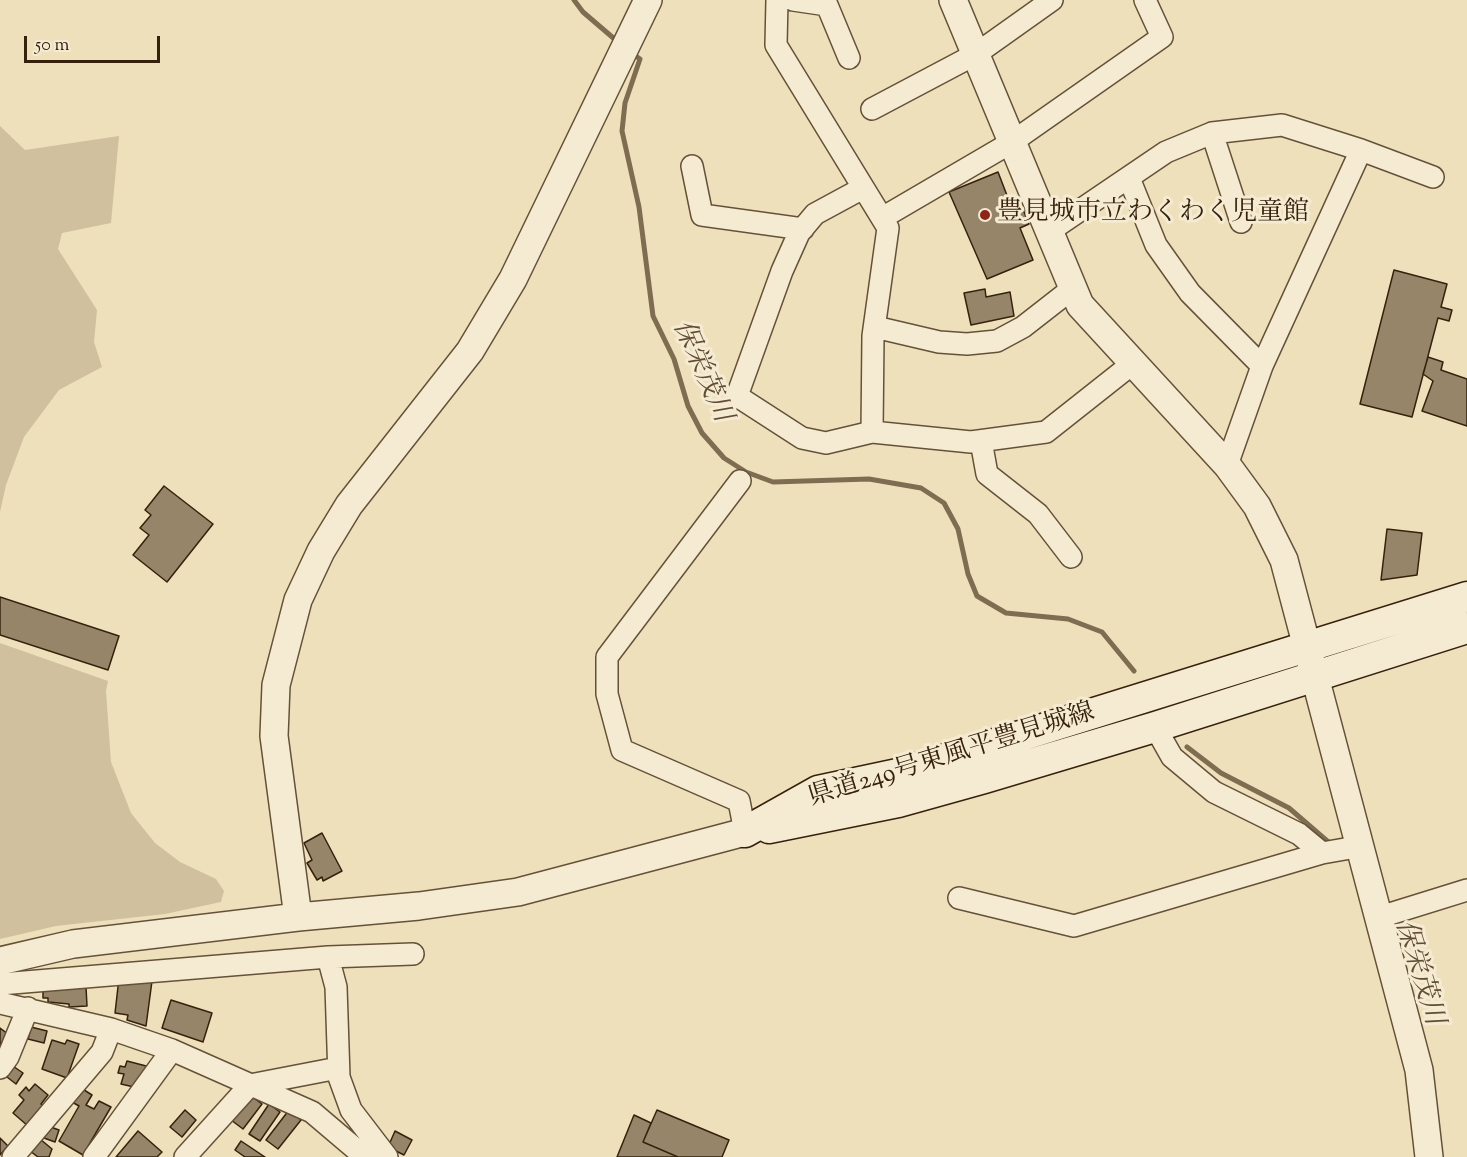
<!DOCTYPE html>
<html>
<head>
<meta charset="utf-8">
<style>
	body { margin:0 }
	#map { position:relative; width:1467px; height:1157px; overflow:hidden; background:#efe0bc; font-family:"Sorts Mill Goudy",serif }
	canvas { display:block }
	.scale { position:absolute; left:24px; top:36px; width:136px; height:27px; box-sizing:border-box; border:3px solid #36220c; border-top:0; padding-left:8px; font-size:18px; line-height:21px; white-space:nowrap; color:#36220c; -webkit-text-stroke:4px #f5ebd3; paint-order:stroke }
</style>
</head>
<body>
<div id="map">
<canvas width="1467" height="1157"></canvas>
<div class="scale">50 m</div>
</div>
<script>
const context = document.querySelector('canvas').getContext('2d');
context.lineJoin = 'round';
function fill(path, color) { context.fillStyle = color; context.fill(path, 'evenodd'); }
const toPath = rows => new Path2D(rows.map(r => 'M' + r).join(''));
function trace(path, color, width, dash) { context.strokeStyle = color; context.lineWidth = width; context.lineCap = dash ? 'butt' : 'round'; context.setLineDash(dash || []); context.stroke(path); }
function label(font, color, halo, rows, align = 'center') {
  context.font = font + ' "Sorts Mill Goudy","Noto Serif JP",serif'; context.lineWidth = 6; context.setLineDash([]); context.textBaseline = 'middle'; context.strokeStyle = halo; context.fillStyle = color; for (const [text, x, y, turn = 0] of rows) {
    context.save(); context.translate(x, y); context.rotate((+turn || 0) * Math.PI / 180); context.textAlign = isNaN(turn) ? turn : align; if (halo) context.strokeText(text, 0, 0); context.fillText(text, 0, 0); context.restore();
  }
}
fill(toPath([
	[0,126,25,150,119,136,111,223,62,233,58,249,97,310,94,342,102,367,59,390,24,437,6,485,0,512],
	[0,643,108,681,106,691,111,762,131,813,155,843,180,862,216,879,224,891,221,902,165,914,56,926,0,939]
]), '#d0c09e');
trace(toPath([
	[574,0,583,12,618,42],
	[630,52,640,59,625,103,622,131,639,207,653,316,674,359,688,406,702,433,724,458,746,472,773,482,869,479,921,488,944,503,958,529,968,574,977,596,1006,613,1068,619,1102,632,1134,671],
	[1187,747,1221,773,1289,808,1333,846]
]), '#7f6d52', 5);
const building = toPath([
	[998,172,1013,211,1022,207,1029,224,1020,228,1033,260,987,279,949,192,998,172],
	[1394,270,1447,284,1441,307,1452,310,1449,321,1438,318,1412,417,1360,404,1394,270],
	[985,289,986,297,1010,292,1014,316,971,325,964,293,985,289],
	[1428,357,1443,362,1441,370,1467,379,1467,426,1422,411,1433,381,1423,374,1428,357],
	[164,486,213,524,167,582,133,555,149,535,140,528,151,515,145,510,164,486],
	[1387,529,1422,533,1417,575,1381,580,1387,529],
	[0,597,119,636,108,670,0,635,0,597],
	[322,833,342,871,323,881,322,877,317,880,307,863,312,860,304,843,322,833],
	[119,978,152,981,146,1026,127,1020,128,1015,115,1013,119,978],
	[43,987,86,987,87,1006,69,1007,69,1004,48,1002,48,998,43,998,43,987],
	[171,1000,212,1013,203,1042,162,1028,171,1000],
	[31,1027,47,1031,44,1043,28,1039,31,1027],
	[0,1028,8,1034,0,1045,0,1028],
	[52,1040,65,1044,67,1040,79,1044,67,1078,42,1069,52,1040],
	[127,1061,150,1067,138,1088,121,1084,124,1074,118,1073,120,1066,125,1067,127,1061],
	[10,1064,23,1073,16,1084,3,1074,10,1064],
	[35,1084,48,1095,41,1104,45,1106,28,1126,13,1113,24,1100,19,1095,26,1087,29,1091,35,1084],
	[81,1088,92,1095,86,1105,94,1109,99,1101,111,1107,83,1155,59,1141,79,1106,72,1102,81,1088],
	[250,1095,262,1104,243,1129,231,1120,250,1095],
	[269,1104,280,1112,260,1141,249,1134,269,1104],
	[185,1110,196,1120,182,1137,170,1127,185,1110],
	[289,1110,301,1120,278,1149,266,1140,289,1110],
	[657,1110,729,1140,722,1157,678,1157,643,1142,657,1110],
	[634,1115,651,1123,643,1142,678,1157,617,1157,634,1115],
	[48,1126,59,1130,55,1142,44,1138,48,1126],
	[138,1131,162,1152,157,1157,116,1157,138,1131],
	[395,1131,412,1140,404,1155,388,1147,395,1131],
	[0,1138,8,1146,0,1155,0,1138],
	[40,1139,52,1149,49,1157,38,1157,30,1151,40,1139],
	[241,1141,265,1157,245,1157,235,1150,241,1141]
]);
fill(building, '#968568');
trace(building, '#36220c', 1.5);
const minor = toPath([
	[777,0,776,45,888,228,873,336,872,432,971,442,1046,432,1132,364],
	[793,0,827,5,849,58],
	[872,109,976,54,1052,0],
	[1212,133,1241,222],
	[1361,150,1433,177],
	[692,166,702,215,803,229],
	[1129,178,1156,245,1190,293,1262,366],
	[863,188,815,214,799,233,782,271,737,396,802,438,826,443,872,432],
	[882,218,1012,142,1162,37,1145,0],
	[1048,232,1166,152,1212,133,1282,125,1361,150,1262,366,1227,465],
	[875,327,939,342,967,344,997,341,1023,327,1073,288],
	[981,441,987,474,1038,514,1071,557],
	[740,481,607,657,607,694,622,750,739,801,745,832],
	[1155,727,1172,757,1214,792,1299,834,1322,853,1362,846],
	[959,898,1074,926,1322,853],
	[1380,917,1467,890],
	[328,957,336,987,339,1077,351,1110,387,1157],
	[0,984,328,957,413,954],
	[0,1003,111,1029,172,1050,312,1112,365,1157],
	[0,1068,8,1057,28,1008],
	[13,1157,102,1052,111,1029],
	[94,1157,172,1050],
	[185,1157,250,1085,338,1068]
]);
const tertiary = toPath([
	[953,0,1080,305,1227,465,1257,506,1284,560,1419,1070,1429,1157],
	[298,917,274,736,276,685,298,600,321,551,349,505,470,351,513,279,648,0],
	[0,961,73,944,298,917,419,906,518,892,745,832]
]);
const secondary = toPath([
	[769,828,898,802,984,778,1155,727,1467,628],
	[745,832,818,791,898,774,1467,597]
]);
trace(minor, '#645238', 24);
trace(tertiary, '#645238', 30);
trace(secondary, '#36220c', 33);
trace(minor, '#f5ebd3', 21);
trace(tertiary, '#f5ebd3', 27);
trace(secondary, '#f5ebd3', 30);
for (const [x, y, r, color] of [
	[985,215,6,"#8f2418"]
]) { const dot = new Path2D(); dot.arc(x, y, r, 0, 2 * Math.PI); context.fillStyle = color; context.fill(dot); trace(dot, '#f5ebd3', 2); }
label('26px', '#36220c', '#f5ebd3', [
	["豊見城市立わくわく児童館",997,215]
], 'left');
label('26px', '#36220c', '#f5ebd3', [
	["県道249号東風平豊見城線",952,757,-17]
]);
label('italic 27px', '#614e35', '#f5ebd3', [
	["保栄茂川",700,372,66],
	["保栄茂川",1417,973,73]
]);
</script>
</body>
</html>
